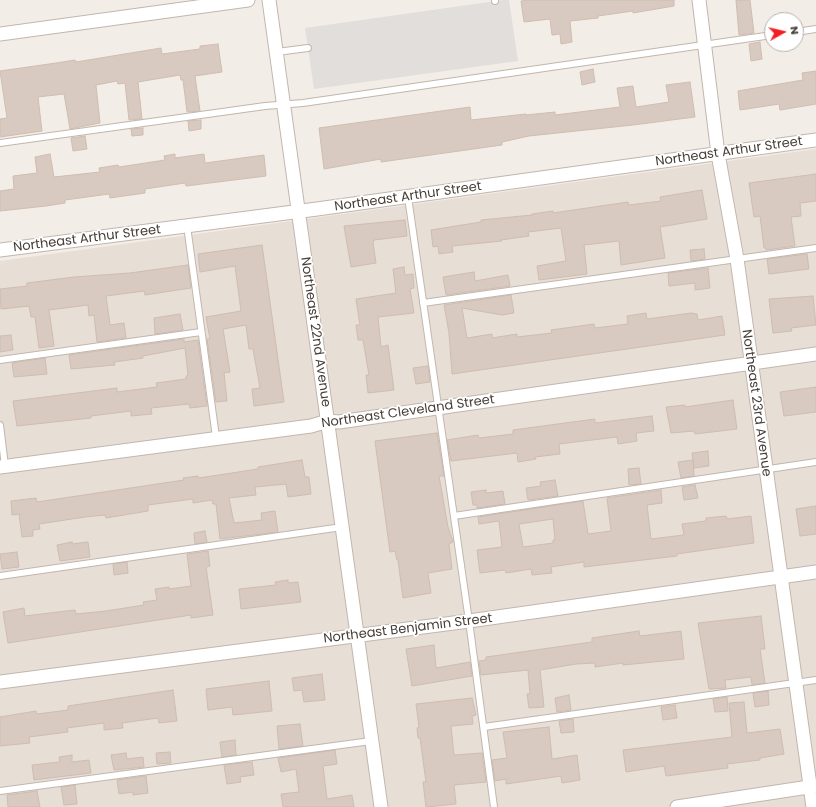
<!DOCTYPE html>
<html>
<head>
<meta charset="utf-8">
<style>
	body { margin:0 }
	#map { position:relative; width:816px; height:807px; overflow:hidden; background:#f3ede7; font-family:Poppins,sans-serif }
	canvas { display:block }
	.north { position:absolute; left:764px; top:12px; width:40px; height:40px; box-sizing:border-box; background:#fff; border:1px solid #b5b1af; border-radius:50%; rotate:82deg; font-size:11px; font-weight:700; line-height:16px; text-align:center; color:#463d36 }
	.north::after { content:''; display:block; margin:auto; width:14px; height:18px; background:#f51d25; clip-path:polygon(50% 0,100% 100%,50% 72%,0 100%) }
</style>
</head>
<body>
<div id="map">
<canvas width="816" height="807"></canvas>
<div class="north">N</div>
</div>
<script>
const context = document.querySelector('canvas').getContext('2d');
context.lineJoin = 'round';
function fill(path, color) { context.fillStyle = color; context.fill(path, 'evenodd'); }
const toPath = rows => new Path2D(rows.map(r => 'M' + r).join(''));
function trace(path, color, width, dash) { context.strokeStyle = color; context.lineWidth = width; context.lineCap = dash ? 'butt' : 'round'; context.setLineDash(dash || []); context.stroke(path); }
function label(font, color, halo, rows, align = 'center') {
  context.font = font + ' Poppins,sans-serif'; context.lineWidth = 3.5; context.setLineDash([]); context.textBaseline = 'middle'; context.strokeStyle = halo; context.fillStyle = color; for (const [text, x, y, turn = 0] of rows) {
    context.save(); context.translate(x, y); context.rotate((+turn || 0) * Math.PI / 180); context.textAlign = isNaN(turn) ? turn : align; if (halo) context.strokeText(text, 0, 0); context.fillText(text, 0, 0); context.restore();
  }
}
fill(toPath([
	[816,149,816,807,0,807,0,261]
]), '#e7ded6');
fill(toPath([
	[503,0,509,0,518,61,314,89,305,28]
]), '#e2dedc');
const building = toPath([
	[528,0,674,0,674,6,633,13,633,11,598,16,598,18,570,21,572,42,561,44,560,34,552,35,550,19,524,22,521,1,528,0],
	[736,0,750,0,754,33,739,35,736,0],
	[760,42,762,59,751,61,749,44,760,42],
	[218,44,222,72,195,76,200,111,187,112,183,80,181,80,180,75,138,82,142,119,129,120,125,83,118,84,117,81,96,85,100,123,70,129,64,94,38,97,42,131,0,137,0,119,7,118,0,71,56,63,75,60,76,62,161,48,162,54,200,49,200,46,218,44],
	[593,69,595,82,582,85,580,72,593,69],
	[816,71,816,104,780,110,779,104,740,110,738,91,803,80,802,73,816,71],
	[690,82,695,117,633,125,529,136,502,142,502,145,381,162,381,159,324,169,319,128,470,107,471,120,526,114,526,115,555,112,555,115,620,107,617,88,633,86,636,107,669,102,666,85,690,82],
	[201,120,201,129,189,131,188,121,201,120],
	[143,128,143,135,132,136,131,129,143,128],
	[85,136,87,149,73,151,71,138,85,136],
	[50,154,54,177,100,172,99,168,118,165,119,167,165,160,164,156,175,154,175,158,204,154,205,163,264,155,266,176,186,186,185,183,145,189,145,193,110,198,109,194,65,200,65,203,46,206,0,211,0,191,14,189,13,176,37,173,35,157,50,154],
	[816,174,816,201,800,203,801,216,791,217,795,246,766,250,766,248,764,248,760,216,754,217,749,183,816,174],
	[702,190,707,219,660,227,665,258,621,265,619,241,584,245,587,274,539,280,537,266,566,261,561,228,528,232,529,236,501,240,502,241,452,246,453,252,439,254,438,246,433,247,431,230,481,222,481,220,532,215,532,214,553,211,553,213,628,202,629,205,661,201,660,197,702,190],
	[405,220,407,236,374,240,373,243,376,263,351,267,344,226,405,220],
	[262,245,284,402,254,406,252,389,260,388,253,349,249,349,246,325,223,329,230,372,224,373,227,401,216,402,207,339,210,339,206,317,241,311,235,266,200,272,198,254,262,245],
	[704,249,705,259,691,261,690,250,704,249],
	[807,254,809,269,769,274,767,259,807,254],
	[188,265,191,288,145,295,144,291,106,296,110,325,124,323,126,338,97,342,94,315,89,316,88,305,49,310,54,346,39,348,35,317,31,317,29,306,1,309,0,289,27,286,27,283,74,277,130,273,188,265],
	[404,267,405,275,413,274,414,288,410,289,414,313,378,317,381,347,388,345,394,390,368,393,366,375,369,375,363,340,358,340,356,325,360,325,356,299,396,293,393,269,404,267],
	[708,268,710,288,695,290,695,283,669,286,668,273,708,268],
	[474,272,475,281,508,275,510,286,446,295,443,277,474,272],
	[511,295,514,313,502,315,462,308,467,338,492,334,492,338,517,334,517,337,552,333,551,330,594,324,595,328,628,324,627,316,646,313,647,319,691,313,697,314,698,320,722,316,725,335,452,374,449,333,444,305,511,295],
	[813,296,816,325,791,328,792,331,773,333,769,299,813,296],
	[180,314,183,330,155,334,154,318,180,314],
	[11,335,13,350,0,352,0,336,11,335],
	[184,339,184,342,198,340,207,406,190,408,189,404,151,408,152,414,131,416,131,411,91,416,91,418,17,426,13,401,117,388,117,392,157,387,156,383,186,379,186,376,188,375,185,348,143,356,143,358,114,362,115,365,71,369,69,355,184,339],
	[45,358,47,374,14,377,12,363,45,358],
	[428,366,430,382,416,384,413,368,428,366],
	[816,387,816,412,784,416,780,392,816,387],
	[733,400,737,429,695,434,694,431,671,433,666,407,685,405,685,407,733,400],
	[652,416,654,431,636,433,637,441,618,444,617,437,559,444,560,454,535,457,536,459,518,462,517,453,451,461,447,440,478,435,479,438,513,434,513,430,595,419,595,423,652,416],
	[437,433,444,476,439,476,448,527,453,542,449,544,452,569,428,573,431,593,403,598,398,560,397,560,395,551,390,552,375,441,437,433],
	[708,451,709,466,694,468,692,453,708,451],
	[302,460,305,477,309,477,311,494,288,497,286,484,255,487,256,495,229,498,234,523,262,520,261,513,275,511,278,532,220,539,216,504,213,504,212,500,193,503,193,499,148,505,148,511,106,518,105,515,85,517,39,524,40,529,33,530,33,536,22,537,19,514,12,515,11,501,36,498,37,502,184,480,183,478,198,476,199,478,258,469,258,467,302,460],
	[693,460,694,476,681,478,678,462,693,460],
	[639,468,641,484,629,485,628,469,639,468],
	[555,480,558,496,528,500,526,488,541,486,540,482,555,480],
	[695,485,698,498,684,500,682,487,695,485],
	[486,490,486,493,503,491,505,504,477,508,477,505,473,505,471,492,486,490],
	[661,490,662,503,647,505,651,539,684,535,682,524,706,521,706,518,726,516,727,519,751,516,754,543,677,554,677,556,584,567,584,562,551,567,552,573,532,575,531,569,506,573,505,570,480,573,477,550,502,547,499,521,479,524,478,517,583,501,588,534,611,531,607,498,661,490],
	[553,519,555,540,553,540,553,543,523,547,519,524,553,519],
	[816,506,816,534,800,536,796,509,816,506],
	[205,531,207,542,195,544,194,533,205,531],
	[72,542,72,544,88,542,90,557,60,561,57,545,72,542],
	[208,551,210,566,206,567,213,615,191,618,191,615,8,643,3,612,24,608,25,616,75,610,76,614,106,611,144,605,143,602,157,600,155,589,169,587,169,589,191,586,187,554,208,551],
	[17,552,19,567,2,569,0,554,17,552],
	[127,562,128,573,114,575,113,564,127,562],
	[288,580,288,583,298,582,301,602,241,609,239,589,276,585,275,582,288,580],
	[761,616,765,649,760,649,765,683,752,685,751,677,725,680,726,688,709,689,698,623,761,616],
	[639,631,640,636,681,631,684,659,623,665,623,663,595,667,595,663,576,664,540,670,544,707,529,708,527,694,530,694,528,670,481,675,479,661,486,660,486,657,592,642,592,638,639,631],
	[434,645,436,668,470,662,472,676,412,686,406,649,434,645],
	[322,674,325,700,304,702,302,690,294,691,292,678,322,674],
	[269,681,272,711,233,715,232,707,208,710,206,689,269,681],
	[173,690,177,721,159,723,158,718,122,723,123,728,104,730,104,723,67,728,68,732,29,737,30,743,0,746,0,717,36,711,37,714,68,710,68,706,173,690],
	[768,691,769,705,755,707,753,693,768,691],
	[569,695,571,710,557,712,555,698,569,695],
	[727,697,728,711,715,712,713,699,727,697],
	[472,698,476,715,472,716,473,724,451,726,454,755,482,753,486,782,454,785,456,804,426,807,423,782,426,782,420,738,418,738,417,728,419,727,416,704,472,698],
	[744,702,747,733,780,729,784,754,760,758,760,760,727,764,728,768,666,776,664,766,626,772,623,750,732,737,729,703,744,702],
	[675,705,677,718,663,720,661,707,675,705],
	[573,719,574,732,561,733,559,721,573,719],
	[300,724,303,746,279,749,277,726,300,724],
	[549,727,552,759,577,755,580,780,562,783,561,776,506,784,506,779,495,781,492,760,507,758,503,732,549,727],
	[235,740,236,755,222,757,220,742,235,740],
	[335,750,337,764,323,766,327,799,352,795,354,807,283,807,281,794,299,792,296,769,281,772,278,758,335,750],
	[170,752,171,763,157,764,156,753,170,752],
	[126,753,127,759,143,757,144,767,114,770,111,755,126,753],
	[72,755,72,762,89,760,91,773,34,780,32,765,60,762,59,757,72,755],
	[252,762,254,775,240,777,241,782,227,784,224,765,252,762],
	[146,776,148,793,133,795,133,792,119,794,117,780,146,776],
	[75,785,77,804,64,805,61,787,75,785],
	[37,791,40,807,8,807,7,795,37,791]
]);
fill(building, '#d8cac0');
trace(building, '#cfbdb0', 1);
const lane = toPath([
	[495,0,495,1],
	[796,32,816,29],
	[277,52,308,48],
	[0,143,265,106,303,103,772,35],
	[408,197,469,621,494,807],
	[187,226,216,437],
	[423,303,816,248],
	[0,360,201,332],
	[0,425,5,466],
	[454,516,816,462],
	[0,576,342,527],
	[484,727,816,680],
	[0,791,371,741]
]);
const street = toPath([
	[269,0,381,807],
	[699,0,718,154,737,259,813,807],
	[0,34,248,0],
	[0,250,317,209,816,140],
	[0,467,311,426,328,421,339,422,816,354],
	[0,682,469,621,816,572],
	[677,807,816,786]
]);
trace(lane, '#c2b6ad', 8);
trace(street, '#c2b6ad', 15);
trace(lane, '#fff', 6);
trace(street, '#fff', 13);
label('13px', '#463d36', '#fff', [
	["Northeast Arthur Street",729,152,-8],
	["Northeast Arthur Street",408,197,-8],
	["Northeast Arthur Street",87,239,-7],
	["Northeast 22nd Avenue",315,332,82],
	["Northeast 23rd Avenue",756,403,82],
	["Northeast Cleveland Street",408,412,-8],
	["Northeast Benjamin Street",408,629,-7]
]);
</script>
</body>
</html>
